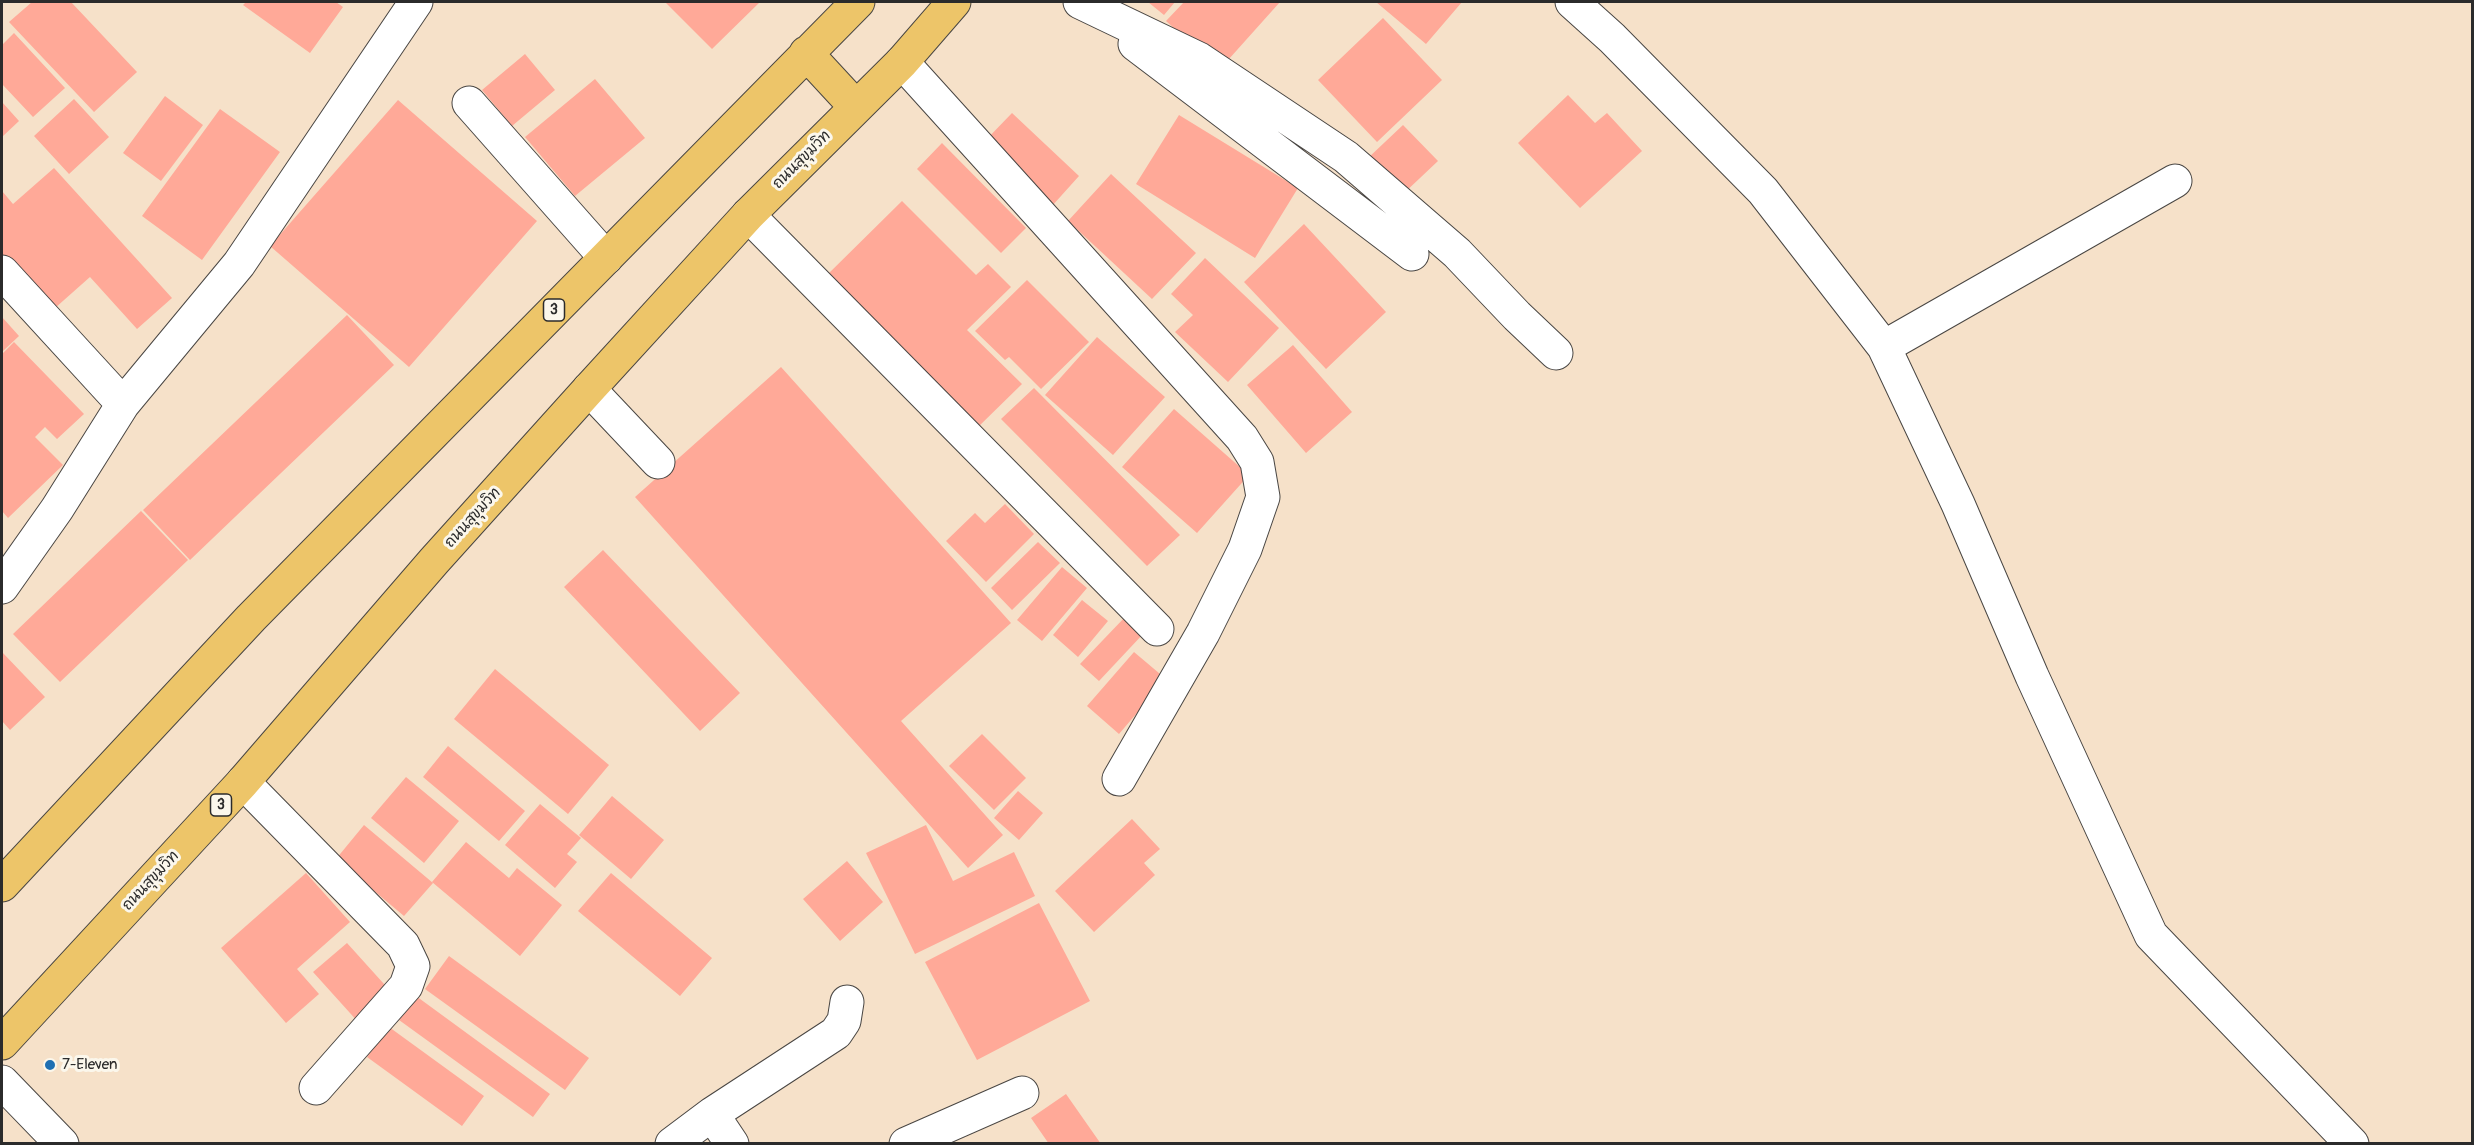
<!DOCTYPE html>
<html>
<head>
<meta charset="utf-8">
<style>
	body { margin:0 }
	#map { position:relative; width:2474px; height:1145px; overflow:hidden; background:#f6e1c9; font-family:Pangolin,sans-serif }
	canvas { display:block }
	.frame { position:absolute; inset:0; border:3px solid #2b2b2b; pointer-events:none }
</style>
</head>
<body>
<div id="map">
<canvas width="2474" height="1145"></canvas>
<div class="frame"></div>
</div>
<script>
const context = document.querySelector('canvas').getContext('2d');
context.lineJoin = 'round';
function fill(path, color) { context.fillStyle = color; context.fill(path, 'evenodd'); }
const toPath = rows => new Path2D(rows.map(r => 'M' + r).join(''));
function trace(path, color, width, dash) { context.strokeStyle = color; context.lineWidth = width; context.lineCap = dash ? 'butt' : 'round'; context.setLineDash(dash || []); context.stroke(path); }
function label(font, color, halo, rows, align = 'center') {
  context.font = font + ' Pangolin,"Playpen Sans Thai",sans-serif'; context.lineWidth = 6; context.setLineDash([]); context.textBaseline = 'middle'; context.strokeStyle = halo; context.fillStyle = color; for (const [text, x, y, turn = 0] of rows) {
    context.save(); context.translate(x, y); context.rotate((+turn || 0) * Math.PI / 180); context.textAlign = isNaN(turn) ? turn : align; if (halo) context.strokeText(text, 0, 0); context.fillText(text, 0, 0); context.restore();
  }
}
fill(toPath([
	[32,2,71,2,137,72,94,112,9,22],
	[246,2,336,2,343,7,310,53,243,5],
	[665,2,760,2,712,49],
	[1148,2,1175,2,1164,15],
	[1184,2,1280,2,1220,69,1166,21],
	[1376,2,1462,2,1426,44],
	[1383,18,1442,80,1377,142,1318,80],
	[14,33,65,88,33,117,2,84,2,45],
	[525,54,555,90,512,126,482,90],
	[595,79,645,138,575,196,525,137],
	[1568,95,1595,123,1607,113,1642,151,1580,208,1518,143],
	[165,96,203,125,161,181,123,153],
	[74,99,109,137,69,174,34,136],
	[398,100,537,221,409,367,270,246],
	[2,102,19,121,2,137],
	[220,109,280,152,202,260,142,216],
	[1012,113,1079,176,1052,206,984,142],
	[1179,115,1298,188,1255,258,1136,184],
	[1403,125,1438,161,1402,195,1367,159],
	[942,143,1026,228,1001,253,917,169],
	[54,168,172,298,137,329,90,277,46,316,2,266,2,191,13,204],
	[1111,174,1196,253,1152,299,1068,221],
	[902,201,976,275,988,264,1011,287,967,330,1022,384,975,430,824,278],
	[1304,224,1386,312,1326,369,1244,282],
	[1205,258,1279,328,1228,382,1175,332,1193,315,1171,294],
	[1027,280,1089,342,1041,389,1009,357,1005,360,975,331],
	[347,315,394,365,190,560,143,510],
	[2,317,19,336,2,352],
	[1097,337,1165,397,1113,455,1045,395],
	[14,342,84,414,57,439,45,427,35,437,63,465,8,518,2,511,2,354],
	[1293,345,1352,412,1306,453,1247,385],
	[781,367,1011,623,901,721,1003,835,968,868,635,497],
	[1034,388,1180,535,1147,566,1001,419],
	[1174,409,1249,475,1197,533,1122,467],
	[1005,504,1034,534,986,582,946,541,975,513,985,523],
	[141,511,188,560,60,682,13,634],
	[1038,542,1060,563,1012,610,991,588],
	[603,550,740,693,700,731,564,587],
	[1062,567,1087,588,1042,641,1017,620],
	[1082,600,1108,621,1078,657,1053,635],
	[1126,616,1144,633,1099,681,1080,664],
	[2,652,45,697,10,730,2,721],
	[1134,652,1166,679,1119,734,1087,706],
	[495,669,609,765,568,814,454,719],
	[982,734,1026,778,994,810,949,766],
	[448,746,525,811,499,841,423,777],
	[406,777,459,821,424,863,371,818],
	[1018,791,1043,813,1019,840,994,818],
	[612,796,664,840,631,879,579,835],
	[540,804,581,838,567,854,577,862,555,888,505,845],
	[1132,819,1160,849,1144,863,1155,875,1094,932,1055,891],
	[364,825,433,883,404,916,336,859],
	[926,825,953,881,1014,852,1035,896,915,954,866,853],
	[466,842,509,878,517,868,562,905,520,956,432,882],
	[847,861,883,902,840,941,803,899],
	[306,873,350,922,297,969,319,994,286,1023,221,948],
	[611,873,712,958,680,996,578,911],
	[1039,903,1090,1001,977,1060,925,962],
	[347,943,393,994,359,1023,313,972],
	[449,956,589,1058,565,1090,425,989],
	[416,996,550,1094,533,1117,399,1020],
	[389,1027,484,1096,462,1126,367,1057],
	[1066,1094,1101,1144,1049,1144,1031,1118]
]), '#ffa998');
const minor = toPath([
	[1080,2,1199,59,1346,157,1457,253,1517,316,1556,353],
	[1572,2,1612,38,1763,191,1884,347,1958,504,2032,676,2151,935,2352,1144],
	[1135,44,1412,254],
	[902,62,1242,438,1257,462,1263,497,1245,549,1203,633,1119,779],
	[469,103,606,258],
	[748,215,1157,629],
	[2,272,123,404],
	[1884,347,2175,181],
	[589,389,658,462],
	[2,587,57,509,123,404,239,264,416,2],
	[243,782,403,945,413,966,406,986,316,1088],
	[2,1082,62,1144],
	[712,1114,836,1033,844,1021,847,1002],
	[672,1144,712,1114,732,1144],
	[906,1144,1022,1093]
]);
const major = toPath([
	[806,53,855,106],
	[2,885,251,618,858,2],
	[2,1043,243,782,434,561,589,389,748,215,902,62,954,2]
]);
trace(minor, '#494643', 35);
trace(major, '#494643', 35);
trace(minor, '#fff', 33);
trace(major, '#edc569', 33);
for (const [x, y, r, color] of [
	[50,1065,6,"#1f6fb2"]
]) { const dot = new Path2D(); dot.arc(x, y, r, 0, 2 * Math.PI); context.fillStyle = color; context.fill(dot); trace(dot, '#fbf7ec', 2); }
for (const [x, y, w] of [
	[554,310,21],
	[221,805,21]
]) { const box = new Path2D(); box.roundRect(x - w / 2, y - 11, w, 22, 4.5); context.fillStyle = '#fbf7ec'; context.fill(box); trace(box, '#2b2b2b', 1.5); }
label('bold 14px', '#2b2b2b', null, [
	["3",554,310],
	["3",221,805]
]);
label('15px', '#2b2b2b', '#fbf7ec', [
	["ถนนสุขุมวิท",802,160,-45],
	["ถนนสุขุมวิท",473,518,-48],
	["ถนนสุขุมวิท",151,881,-47]
]);
label('15px', '#2b2b2b', '#fbf7ec', [
	["7-Eleven",62,1065]
], 'left');
</script>
</body>
</html>
